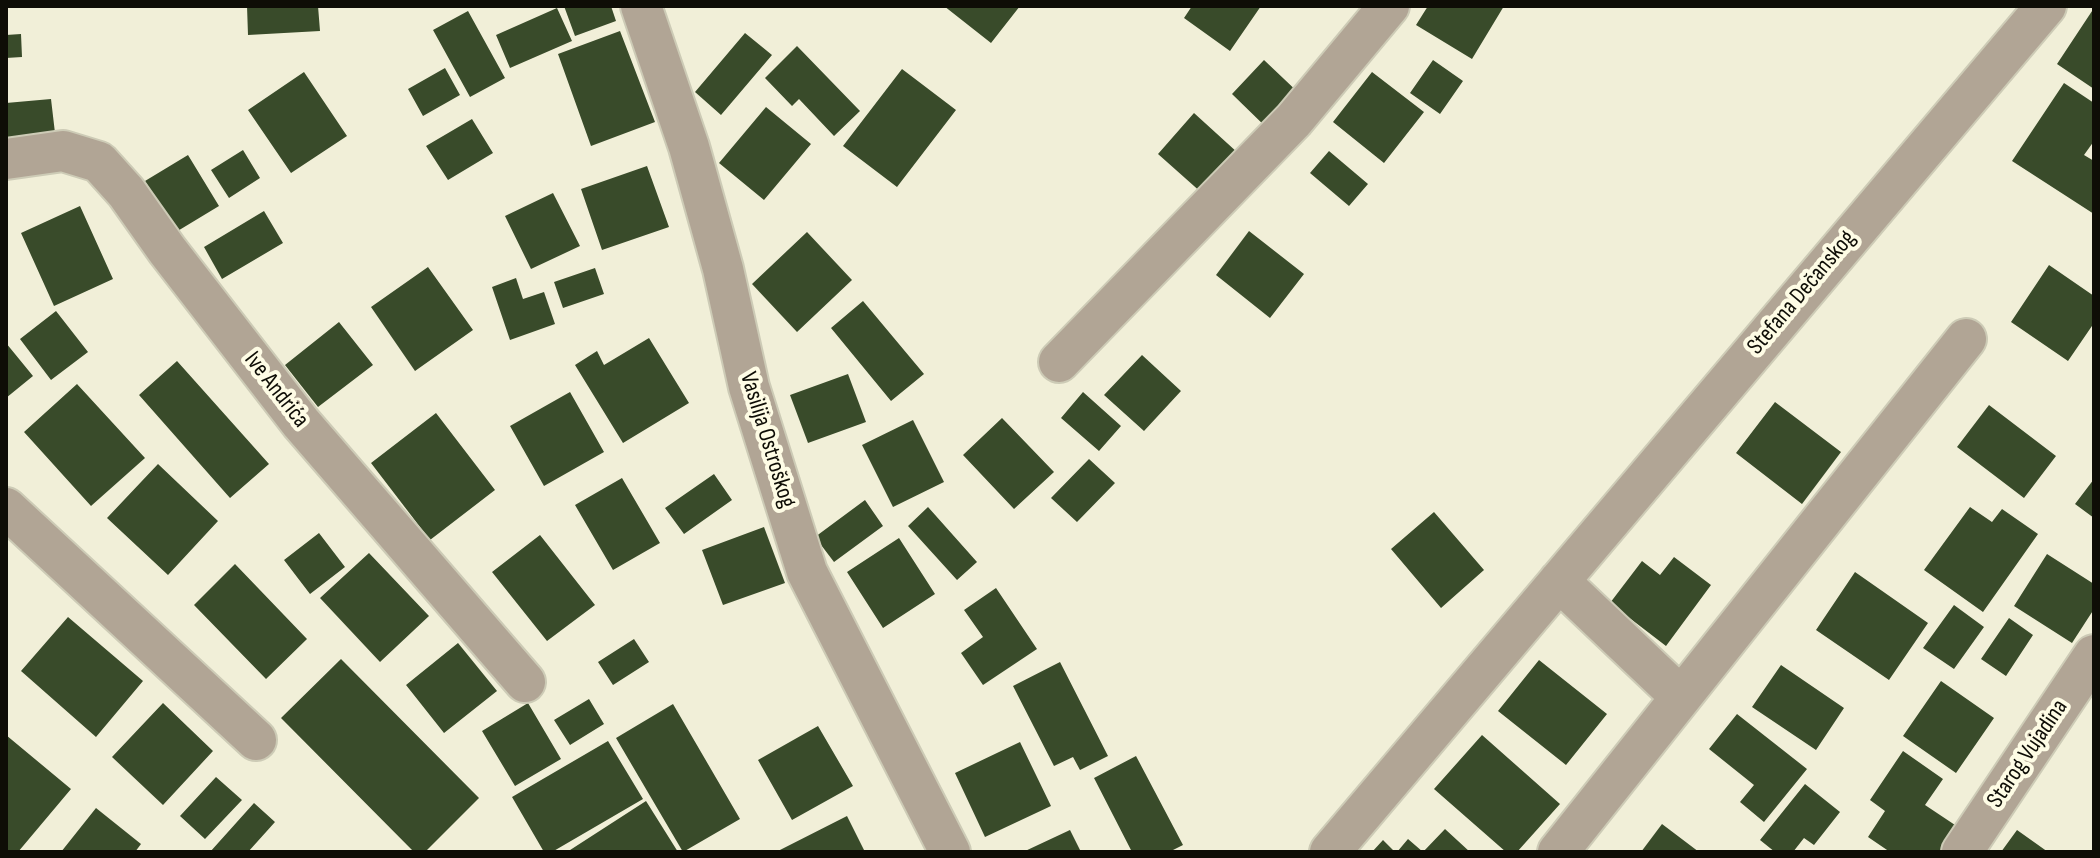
<!DOCTYPE html>
<html>
<head>
<meta charset="utf-8">
<style>
	body { margin:0 }
	#map { position:relative; width:2100px; height:858px; overflow:hidden; background:#f1efd8; font-family:"Sofia Sans Condensed",sans-serif }
	canvas { display:block }
	.frame { position:absolute; inset:0; border:8px solid #0e0d06; pointer-events:none }
</style>
</head>
<body>
<div id="map">
<canvas width="2100" height="858"></canvas>
<div class="frame"></div>
</div>
<script>
const context = document.querySelector('canvas').getContext('2d');
context.lineJoin = 'round';
function fill(path, color) { context.fillStyle = color; context.fill(path, 'evenodd'); }
const toPath = rows => new Path2D(rows.map(r => 'M' + r).join(''));
function trace(path, color, width, dash) { context.strokeStyle = color; context.lineWidth = width; context.lineCap = dash ? 'butt' : 'round'; context.setLineDash(dash || []); context.stroke(path); }
function label(font, color, halo, rows, align = 'center') {
  context.font = font + ' "Sofia Sans Condensed",sans-serif'; context.lineWidth = 8; context.setLineDash([]); context.textBaseline = 'middle'; context.strokeStyle = halo; context.fillStyle = color; for (const [text, x, y, turn = 0] of rows) {
    context.save(); context.translate(x, y); context.rotate((+turn || 0) * Math.PI / 180); context.textAlign = isNaN(turn) ? turn : align; if (halo) context.strokeText(text, 0, 0); context.fillText(text, 0, 0); context.restore();
  }
}
fill(toPath([
	[247,6,318,6,320,31,248,35],
	[564,6,611,6,616,21,575,36],
	[944,6,1020,6,991,43],
	[1192,6,1261,6,1230,51,1184,18],
	[1428,6,1504,6,1472,59,1416,25],
	[557,8,572,41,510,68,496,35],
	[2094,8,2094,89,2057,64],
	[468,11,505,78,470,97,433,30],
	[620,31,655,122,591,146,558,54],
	[745,33,772,55,721,115,695,92],
	[21,34,22,57,6,58,6,35],
	[797,46,860,111,834,136,799,99,792,106,765,78],
	[1264,60,1303,97,1270,131,1232,94],
	[1433,60,1463,81,1440,114,1410,93],
	[445,68,460,95,423,116,408,89],
	[902,69,956,110,897,187,843,146],
	[304,72,347,136,291,173,248,110],
	[1372,72,1424,112,1384,163,1333,122],
	[2064,83,2094,103,2094,141,2084,155,2094,161,2094,214,2012,161],
	[51,99,55,133,6,138,6,103],
	[766,107,811,144,764,200,719,163],
	[1194,113,1238,153,1203,194,1158,154],
	[472,119,493,153,448,180,426,146],
	[243,150,260,178,229,198,211,170],
	[1329,151,1368,184,1349,206,1310,173],
	[188,155,219,206,176,232,145,181],
	[647,166,669,227,602,250,581,189],
	[553,193,580,246,531,269,505,216],
	[80,206,113,279,54,306,21,233],
	[264,211,283,243,222,279,204,247],
	[1249,231,1304,274,1270,318,1216,275],
	[807,232,852,280,797,332,752,284],
	[2049,265,2094,296,2094,323,2068,361,2011,322],
	[428,267,473,330,415,371,371,307],
	[595,268,604,294,563,308,554,282],
	[516,278,523,299,544,292,555,324,510,340,492,287],
	[863,301,924,374,891,401,831,328],
	[56,311,88,352,51,380,20,339],
	[339,322,373,365,318,407,285,365],
	[649,338,689,403,623,443,575,365,597,351,604,365],
	[6,343,33,376,6,398],
	[1142,355,1181,391,1144,431,1104,395],
	[177,361,269,464,230,498,139,395],
	[848,374,866,422,808,443,790,395],
	[77,384,145,458,91,506,24,432],
	[570,392,604,452,544,486,510,426],
	[1083,392,1121,426,1099,451,1061,418],
	[1775,402,1841,452,1802,504,1736,453],
	[1989,405,2056,456,2024,498,1957,447],
	[436,413,495,490,430,540,371,463],
	[1002,418,1054,472,1014,509,963,455],
	[913,420,944,482,893,507,862,445],
	[1089,459,1115,483,1077,522,1051,498],
	[158,464,218,521,168,575,107,518],
	[714,474,732,500,684,534,665,508],
	[622,478,660,543,613,570,575,505],
	[2094,479,2094,518,2075,504],
	[865,500,883,526,834,562,815,537],
	[928,507,977,562,957,580,908,526],
	[1970,507,1992,522,2002,509,2038,534,1983,612,1924,570],
	[1434,512,1484,570,1441,608,1391,549],
	[764,527,785,583,723,605,702,550],
	[319,533,345,567,310,594,284,560],
	[540,535,595,605,547,641,492,572],
	[899,538,935,594,883,628,847,572],
	[369,553,429,616,380,662,320,598],
	[2047,554,2094,584,2094,609,2072,643,2014,606],
	[1674,557,1711,585,1666,646,1610,603,1642,561,1660,575],
	[235,564,307,639,266,679,194,605],
	[1855,572,1928,623,1889,680,1816,630],
	[996,588,1037,649,983,685,961,653,983,637,964,610],
	[1954,605,1984,627,1954,669,1923,648],
	[68,617,143,681,96,737,21,671],
	[2009,618,2033,635,2006,676,1981,659],
	[634,639,649,662,613,685,598,662],
	[458,643,497,691,444,733,406,685],
	[341,659,479,798,425,852,414,852,281,718],
	[1539,660,1607,714,1566,765,1498,711],
	[1060,662,1108,756,1080,770,1073,757,1054,766,1013,686],
	[1781,665,1844,708,1816,750,1752,707],
	[1941,681,1994,718,1956,773,1903,736],
	[589,699,604,724,570,745,554,720],
	[163,703,213,751,163,805,112,757],
	[528,703,561,759,515,786,482,731],
	[673,704,740,819,683,852,616,738],
	[1737,714,1807,769,1764,822,1740,802,1754,785,1709,749],
	[818,726,853,786,792,820,758,760],
	[6,735,71,789,18,852,6,852],
	[1482,735,1560,804,1517,852,1506,852,1434,789],
	[608,741,643,799,552,852,544,852,512,797],
	[1020,742,1051,806,985,837,955,773],
	[1903,751,1943,779,1925,805,1961,829,1945,852,1890,852,1868,837,1885,811,1870,800],
	[1136,756,1183,845,1169,852,1132,852,1094,778],
	[216,777,242,800,205,839,180,816],
	[1805,784,1840,812,1814,845,1804,838,1793,852,1775,852,1760,840],
	[646,801,678,852,567,852],
	[254,803,275,822,248,852,210,852],
	[96,808,141,844,135,852,61,852],
	[847,816,865,852,776,852],
	[1662,824,1699,852,1641,852],
	[1445,829,1470,852,1397,852,1408,839,1423,852],
	[1070,830,1081,852,1023,852],
	[2017,830,2048,852,2001,852],
	[1383,840,1395,852,1372,852]
]), '#394b2a');
const minor = toPath([
	[641,6,689,147,723,269,749,387,807,572,950,852],
	[6,159,63,151,99,162,126,192,167,250,301,423,525,682],
	[1059,362,1294,120,1389,6],
	[6,508,256,740],
	[1559,581,1681,697],
	[1330,852,2046,6],
	[1558,852,1966,339],
	[1962,852,2094,655]
]);
trace(minor, '#cdcbb6', 44);
trace(minor, '#b1a595', 40);
label('24px', '#0e0d06', '#fefce5', [
	["Stefana Dečanskog",1802,293,-50],
	["Ive Andrića",276,390,52],
	["Vasilija Ostroškog",767,440,73],
	["Starog Vujadina",2028,754,-56]
]);
</script>
</body>
</html>
